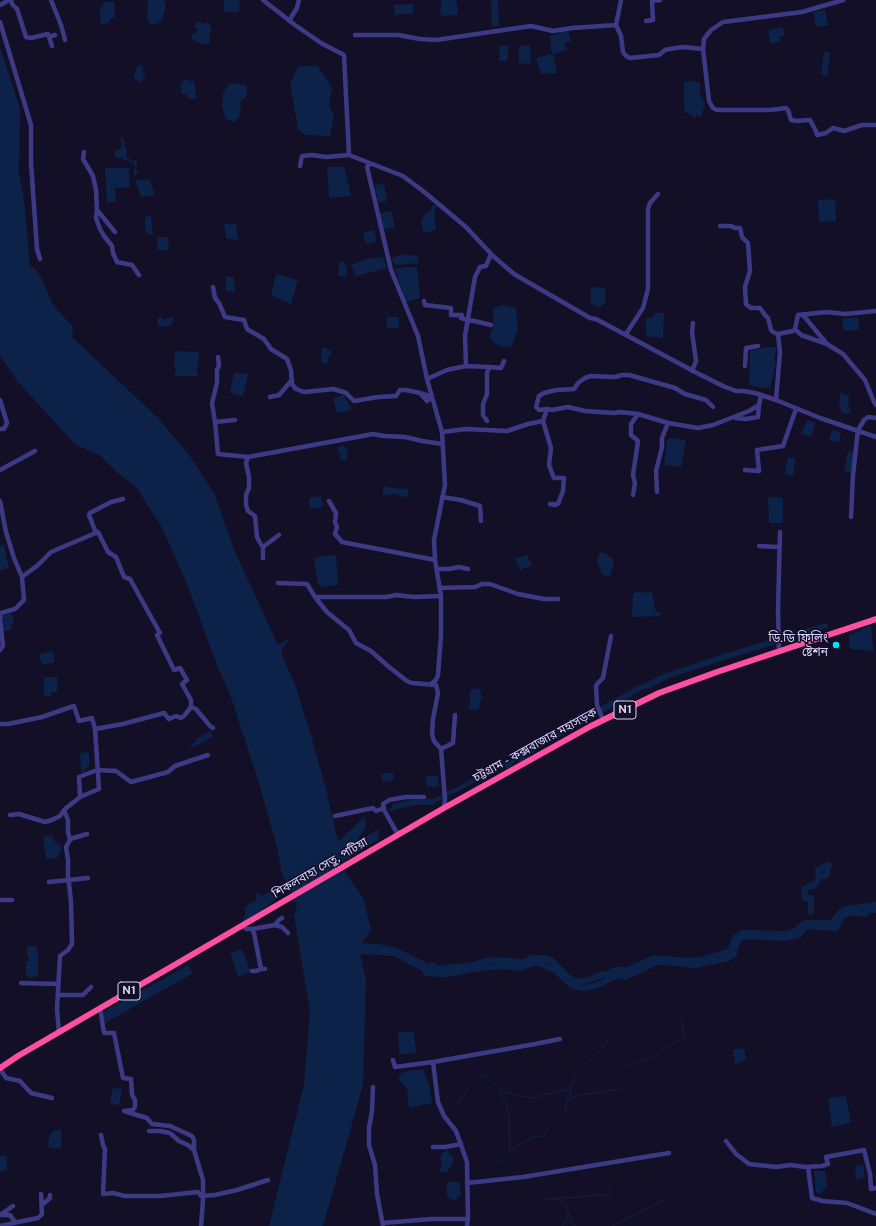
<!DOCTYPE html>
<html>
<head>
<meta charset="utf-8">
<style>
	body { margin:0 }
	canvas { display:block; background:#130f26 }
</style>
</head>
<body>
<canvas width="876" height="1226"></canvas>
<script>
const context = document.querySelector('canvas').getContext('2d');
context.lineJoin = 'round';
function fill(path, color) { context.fillStyle = color; context.fill(path, 'evenodd'); }
const toPath = rows => new Path2D(rows.map(r => 'M' + r).join(''));
function trace(path, color, width, dash) { context.strokeStyle = color; context.lineWidth = width; context.lineCap = dash ? 'butt' : 'round'; context.setLineDash(dash || []); context.stroke(path); }
function label(font, color, halo, rows, align = 'center') {
  context.font = font + ' "Public Sans","Noto Sans Bengali",sans-serif'; context.lineWidth = 3; context.setLineDash([]); context.textBaseline = 'middle'; context.strokeStyle = halo; context.fillStyle = color; for (const [text, x, y, turn = 0] of rows) {
    context.save(); context.translate(x, y); context.rotate((+turn || 0) * Math.PI / 180); context.textAlign = isNaN(turn) ? turn : align; if (halo) context.strokeText(text, 0, 0); context.fillText(text, 0, 0); context.restore();
  }
}
fill(toPath([
	[148,0,164,0,166,6,164,13,161,21,157,24,151,24,148,21,147,15],
	[224,0,240,0,239,12,224,12],
	[442,0,454,0,457,3,458,13,456,15,442,16,440,11],
	[491,0,498,0,499,26,492,26],
	[105,2,114,2,115,18,111,18,109,23,101,24,100,22,101,17,99,10],
	[413,4,413,13,395,15,394,5],
	[825,10,828,25,816,27,813,12],
	[199,21,204,24,209,22,212,33,209,34,210,43,207,44,202,44,192,39,191,36,196,33,198,29,194,25],
	[783,27,784,36,779,37,781,41,771,44,768,31],
	[568,31,571,41,564,43,566,50,553,54,557,73,541,74,536,58,552,54,550,36],
	[509,45,507,61,499,61,500,46],
	[530,45,531,63,519,64,519,46],
	[0,47,20,109,19,173,24,200,30,266,34,268,40,275,53,305,73,327,72,337,158,418,190,456,215,495,233,547,278,645,289,638,281,652,295,685,310,732,327,793,338,842,365,816,366,826,357,841,379,829,378,840,339,864,363,898,371,929,362,943,379,944,398,949,432,965,426,973,394,956,360,954,366,979,363,1085,323,1226,269,1226,304,1085,310,1011,294,916,297,905,287,886,281,870,278,851,259,783,230,694,217,665,186,581,162,528,137,488,118,473,98,454,76,445,18,382,0,355],
	[826,51,829,52,830,55,827,76,821,75,824,52],
	[141,66,144,67,142,70,146,79,143,79,142,82,140,83,139,81,135,79,134,75,136,71,135,67],
	[298,66,318,66,332,88,329,104,334,116,330,136,305,135,298,129,290,84],
	[188,79,190,82,193,80,196,87,195,92,197,97,192,100,186,96,187,94,181,94,182,89,180,88,181,84,185,80],
	[691,81,700,83,700,95,705,103,703,111,701,117,697,114,695,118,691,114,686,113,684,107,684,82],
	[229,83,247,85,247,95,240,102,241,113,235,122,226,119,222,106,223,93],
	[120,138,123,138,124,141,127,152,126,157,135,162,135,160,137,160,136,171,139,171,135,176,133,172,135,168,134,163,120,158,115,158,115,151,120,149,122,145],
	[327,167,344,167,351,196,329,198],
	[105,168,129,168,130,187,115,188,116,202,107,203],
	[149,179,155,195,141,197,135,181],
	[384,184,387,201,378,202,375,185],
	[835,199,836,221,819,222,818,200],
	[433,204,437,207,434,212,436,230,424,233,421,221,428,211,430,211],
	[391,211,395,228,383,229,380,213],
	[151,216,153,234,146,234,145,217],
	[223,224,236,224,238,240,226,238,225,228],
	[374,230,377,241,366,244,363,233],
	[158,237,168,237,169,250,157,250],
	[403,254,417,256,419,263,394,265,392,258],
	[383,257,387,268,356,276,351,265,367,259],
	[344,261,347,271,346,277,338,276,339,262],
	[405,267,417,267,420,298,406,302,395,269],
	[276,274,298,280,291,304,271,295],
	[226,276,234,278,235,292,226,291],
	[591,287,605,288,606,301,599,308,590,302],
	[502,305,516,308,518,329,511,347,499,346,489,337,493,328,493,308],
	[656,313,664,313,663,338,650,337,646,334,646,319,653,317],
	[160,317,163,318,164,323,165,319,174,317,172,325,162,327,159,327,157,319],
	[387,317,399,317,399,328,387,328],
	[858,317,859,330,844,331,842,319],
	[768,347,777,347,774,360,776,364,770,389,749,385,750,351],
	[322,348,326,348,332,352,327,359,329,363,322,363,321,361],
	[175,351,198,352,199,358,196,372,198,373,198,376,174,376,176,370,174,366],
	[234,373,248,374,243,396,230,393],
	[840,393,849,396,848,404,851,413,842,413,839,404],
	[344,395,352,410,337,413,333,398],
	[807,420,815,423,811,437,801,434],
	[832,430,841,432,839,442,829,440],
	[670,438,686,440,681,467,664,465,667,440],
	[344,445,344,447,346,447,346,450,348,449,348,452,347,452,347,459,345,461,343,459,340,460,340,458,341,454,337,454,339,451,337,449,338,447],
	[848,451,854,452,851,473,844,472],
	[788,457,795,459,793,476,785,473],
	[383,486,393,488,409,489,407,498,394,494,383,495],
	[321,496,323,507,310,509,309,498],
	[768,497,783,498,783,523,769,523],
	[4,545,9,568,0,570,0,546],
	[600,553,605,553,614,560,611,574,607,577,602,574,597,561],
	[331,555,336,556,338,585,324,587,318,584,314,558],
	[527,555,532,565,520,570,515,559],
	[639,591,645,593,652,592,655,610,660,613,661,616,632,617,633,594],
	[8,614,11,614,13,616,14,620,11,626,11,630,3,631,2,618,3,616],
	[871,626,873,651,851,649,849,645,849,635],
	[53,651,55,662,42,665,39,654],
	[44,677,57,677,57,692,51,692,51,696,44,696],
	[477,688,480,689,482,699,480,702,479,709,474,710,467,708,470,706,469,704,471,702,469,700,471,698,469,693,472,690],
	[210,731,213,736,197,746,186,748,192,745,198,738],
	[89,752,89,766,87,767,84,772,81,772,80,753],
	[512,757,515,757,515,762,512,764,512,766,508,769,506,768,505,765,483,780,473,783,457,792,445,797,443,793,458,787,480,774,498,767],
	[385,773,393,773,394,780,383,782,381,775],
	[435,775,438,777,439,786,427,787,426,776],
	[442,795,442,799,432,805,417,805,388,811,388,810,392,808,392,805,397,803,410,800,433,799],
	[52,836,56,843,60,845,61,851,57,858,46,859,43,837],
	[274,890,277,898,248,921,242,922,245,915,245,909,249,904,254,902,257,898,256,895,258,893,262,896],
	[36,945,38,954,38,975,30,978,26,975,25,963,29,960,27,954,27,947],
	[242,949,251,972,238,976,230,953],
	[188,965,193,973,105,1023,102,1013],
	[398,1032,414,1032,416,1053,399,1054],
	[744,1048,746,1060,735,1064,733,1050],
	[423,1069,429,1085,432,1103,409,1108,407,1088,403,1085,398,1078,402,1073,408,1071],
	[113,1088,122,1089,119,1106,110,1103],
	[846,1096,851,1123,832,1127,828,1098],
	[61,1129,61,1149,49,1147,48,1142,50,1135,53,1131],
	[447,1150,450,1151,449,1154,453,1157,453,1163,448,1171,440,1172,440,1169,443,1166,441,1165,442,1160,442,1159,440,1161,441,1158,439,1156,441,1156,443,1152,446,1152],
	[7,1155,7,1170,0,1171,0,1156],
	[863,1165,865,1177,856,1179,855,1166],
	[814,1171,825,1171,827,1186,820,1194,816,1192],
	[447,1182,459,1182,461,1194,456,1200,450,1199,447,1196]
]), '#0c2248');
trace(toPath([
	[619,1068,648,1059,685,1037,681,1020],
	[499,1090,506,1103,509,1115,510,1151],
	[567,1102,576,1096,613,1090,625,1087],
	[450,1108,457,1104,468,1087,477,1077,484,1076,489,1079,499,1089,504,1092,519,1096,534,1098,543,1095,571,1089],
	[492,1162,501,1160,510,1151,527,1140,534,1137,543,1136,547,1132,548,1128,566,1112,566,1102,570,1095,571,1086,574,1078,581,1069,603,1047,608,1040],
	[597,1195,609,1195,610,1187],
	[541,1199,559,1199,566,1207,572,1223,575,1226],
	[559,1199,597,1195,594,1189],
	[563,1226,568,1215],
	[612,1226,667,1199]
]), '#0c2248', 1);
trace(toPath([
	[521,759,536,746,630,694,639,688,649,685,666,676,724,657,825,626],
	[819,876,818,870,829,865],
	[876,905,847,909,841,912,832,923,805,923,794,932,786,934,742,933,736,937,730,951,700,960,688,961,664,959,653,959,627,970,614,970,607,974,601,975,589,980,578,982,569,978,551,960,544,958,531,958,525,962,489,960,473,965,438,969,432,965,426,973,440,974,448,974,472,969,500,966,520,968,533,963,540,963,555,970,573,986,585,988,597,985,618,975,625,977,657,962,666,962,695,965,728,958,734,954,734,948,741,937,751,936,784,938,799,935,806,926,836,928,841,917,850,912,865,914,871,909,876,910],
	[811,911,811,898,805,898,804,889,807,889,810,885,813,886,816,883,819,876,827,875,828,866]
]), '#0c2248', 6);
trace(toPath([
	[11,0,12,4,17,9,26,37,31,38,48,34,49,37,55,35],
	[51,0,61,25,65,40],
	[263,0,295,25,321,43,344,55,349,155,403,176,423,191,466,227,493,256,514,274,590,318,596,319,697,373,723,386,736,391,743,391,755,393,776,400,820,418,876,437],
	[0,5,9,0],
	[289,21,297,8,299,0],
	[646,21,653,20,652,1,660,0],
	[0,22,31,125,31,163,37,249,40,259],
	[616,25,621,0],
	[355,35,398,35,420,39,436,40,531,26,553,31,572,28,616,25,621,36,623,52,626,56,630,58,659,55,665,50,669,49,683,47,703,49,709,101,713,108,717,110,770,110,786,108,788,110,791,120,797,121,810,120,816,131,817,135,826,133,833,128,844,131,862,125,876,125],
	[49,37,52,46],
	[703,49,704,39,711,30,723,22,802,12,843,0],
	[84,152,83,159,93,176,96,190,97,210,96,218,100,229,104,236,112,246,113,253,117,262,132,265,139,275],
	[370,164,367,167,391,270,418,336,427,379,442,432,445,485,434,540,435,560,441,596,441,635,438,675,436,680,431,684],
	[300,166,302,156,312,155,326,157,349,155],
	[97,210,115,232],
	[720,226,731,226,735,228,740,228,742,237,748,243,750,271,745,287,746,304,751,308,760,308,765,315,768,318,771,330,773,332,778,334,793,331,795,329,798,315,827,312,845,314,876,311],
	[213,287,215,298,219,303,225,317,244,320,247,329,264,339,271,349,287,359,291,370,292,384,296,389,304,392,334,389,346,393,354,401,378,397,396,396,400,390,406,390,420,393,432,397,427,401,420,393],
	[424,301,425,305,451,308,451,315,462,315,461,318,468,320,474,321,491,325],
	[803,315,827,344,843,354,865,380,874,402,876,405],
	[795,329,801,335,827,344],
	[626,334,643,308,648,289,648,209,650,203,658,194],
	[466,366,465,336,475,277,480,267,486,266,491,254],
	[745,366,746,348,758,346],
	[692,371,696,361,692,332,693,323],
	[427,379,447,370,466,366,489,367],
	[270,397,279,395,292,380],
	[0,400,7,423,4,429,0,429],
	[776,400,780,352,778,334],
	[547,409,539,410,536,407,539,396,544,393,556,390,574,389,578,383,585,378,591,376,615,377,622,375,629,375,675,388,685,394,706,400,713,407],
	[736,418,746,419,758,417,759,405],
	[235,420,215,422,218,454,248,457,373,434,384,436,405,437,422,441,442,444],
	[487,421,483,415,483,404,487,394,487,373,489,367,501,368,504,361],
	[543,421,551,448,549,465,552,473,554,478,564,478,563,491,558,504,550,504,555,505],
	[215,422,212,403,217,383,217,370,219,366,218,357],
	[442,432,466,429,507,431,528,424,543,421,547,409,552,410,568,407,585,411,614,413,620,412,638,414,668,423,698,428,713,425,749,411,759,405,761,395],
	[248,457,246,463,249,477,249,488,246,495,246,505,248,511,255,516,257,537,260,543,263,547,263,558],
	[0,470,35,451],
	[745,470,759,471,757,450,783,446,796,409],
	[657,492,656,471,662,447,662,438,668,423],
	[633,495,635,483,633,475,638,441,631,435,631,424,638,414],
	[442,497,461,500,480,506,481,521],
	[0,501,6,532,14,558,22,577],
	[329,501,336,513,335,522,337,527,335,534,342,542,435,560],
	[851,517,853,475,858,430,864,420,868,417,876,418],
	[96,533,89,515,90,513,111,502,123,499],
	[759,546,779,547],
	[263,547,279,535],
	[437,569,449,569,459,567,468,569],
	[278,583,307,584,315,597,327,612,349,630,356,643,371,651,389,667,407,681,412,683,436,685,438,693,433,719,432,734,434,741,441,749,453,743,455,715],
	[439,588,475,587,482,584,490,584,518,594,544,599,558,599],
	[315,597,386,597,396,595,414,597,441,596],
	[0,650,3,646,0,619,1,613,15,609,24,600,22,577,38,565,51,552,98,532,108,552,116,557,124,577,130,579,160,633,157,635,174,670,180,668,187,680,182,684,191,700,191,707,184,716,181,718,176,716,169,719,164,713,123,724,95,729,92,718,79,721,74,706,42,717,8,724,0,724],
	[779,651,778,610,780,532],
	[191,707,196,709,210,726,213,728],
	[603,720,597,705,596,686,598,683,603,678,611,636],
	[441,749,445,800,444,808],
	[80,797,99,789,95,729],
	[10,815,19,814,45,822,52,820,60,816,65,809,80,797,79,777,97,770,116,771,131,782,168,772,175,766,208,755],
	[335,816,373,808,376,811,384,808],
	[401,834,396,831,393,826,384,810,383,804,389,800,406,797,424,797],
	[70,839,87,834],
	[49,882,88,878],
	[0,900,12,900],
	[243,925,246,929,252,929,275,925,282,927,288,933],
	[275,925,279,920,282,918],
	[252,929,254,933,261,969,265,969],
	[252,971,256,971,261,969],
	[21,983,58,984],
	[58,995,83,995,91,987],
	[100,1008,104,1033,114,1033,123,1078,131,1079,132,1095,135,1100,135,1107,133,1110,124,1111],
	[59,1032,57,1009,60,956,68,950,72,944,71,902,69,883,68,879,68,860,66,847,70,840,68,832,68,820,64,810],
	[393,1060,395,1067,433,1062,535,1044,560,1039],
	[0,1069,6,1078,20,1081,31,1093,52,1098],
	[373,1087,372,1111,369,1128,369,1145,375,1165,377,1194,383,1226],
	[127,1112,147,1118,152,1124,170,1126,192,1136,194,1140,194,1150],
	[149,1131,160,1131,170,1133,179,1141,188,1145,194,1150,203,1180,203,1200,201,1226],
	[101,1135,103,1145,105,1149,103,1194,113,1193,125,1196,160,1196,198,1192,201,1196,215,1195,237,1190,268,1180],
	[726,1141,736,1154,749,1164,776,1167,791,1165,805,1167,822,1166,828,1164,826,1157,864,1150,870,1174,871,1189,876,1188],
	[433,1147,445,1147,461,1144],
	[808,1167,812,1198,822,1201,847,1203,876,1214],
	[467,1183,523,1177,669,1153],
	[42,1205,50,1198,50,1195],
	[0,1215,10,1215,15,1222,18,1222,38,1218,42,1214,41,1194],
	[0,1215,13,1206],
	[383,1223,431,1219,468,1219,467,1162,456,1131,444,1116,438,1102,433,1062],
	[0,1226,18,1222],
	[467,1226,468,1219]
]), '#3d3a85', 4.5);
trace(toPath([
	[0,1068,18,1056,444,808,591,726,659,693,717,672,876,619]
]), '#ff4fa3', 6);
for (const [x, y, r, color] of [
	[836,645,4,"#00e5ff"]
]) { const dot = new Path2D(); dot.arc(x, y, r, 0, 2 * Math.PI); context.fillStyle = color; context.fill(dot); trace(dot, '#130f26', 1.5); }
for (const [x, y, w] of [
	[625,710,22],
	[129,991,22]
]) { const box = new Path2D(); box.roundRect(x - w / 2, y - 9, w, 18, 3); context.fillStyle = '#130f26'; context.fill(box); trace(box, '#d9d4ff', 1); }
label('bold 11px', '#d9d4ff', null, [
	["N1",625,710],
	["N1",129,991]
]);
label('12px', '#d9d4ff', '#130f26', [
	["ডি.ডি ফিলিং",828,638],
	["ষ্টেশন",828,652]
], 'right');
label('12px', '#d9d4ff', '#130f26', [
	["চট্টগ্রাম - কক্সবাজার মহাসড়ক",535,745,-29],
	["শিকলবাহা সেতু, পটিয়া",320,868,-30]
]);
</script>
</body>
</html>
